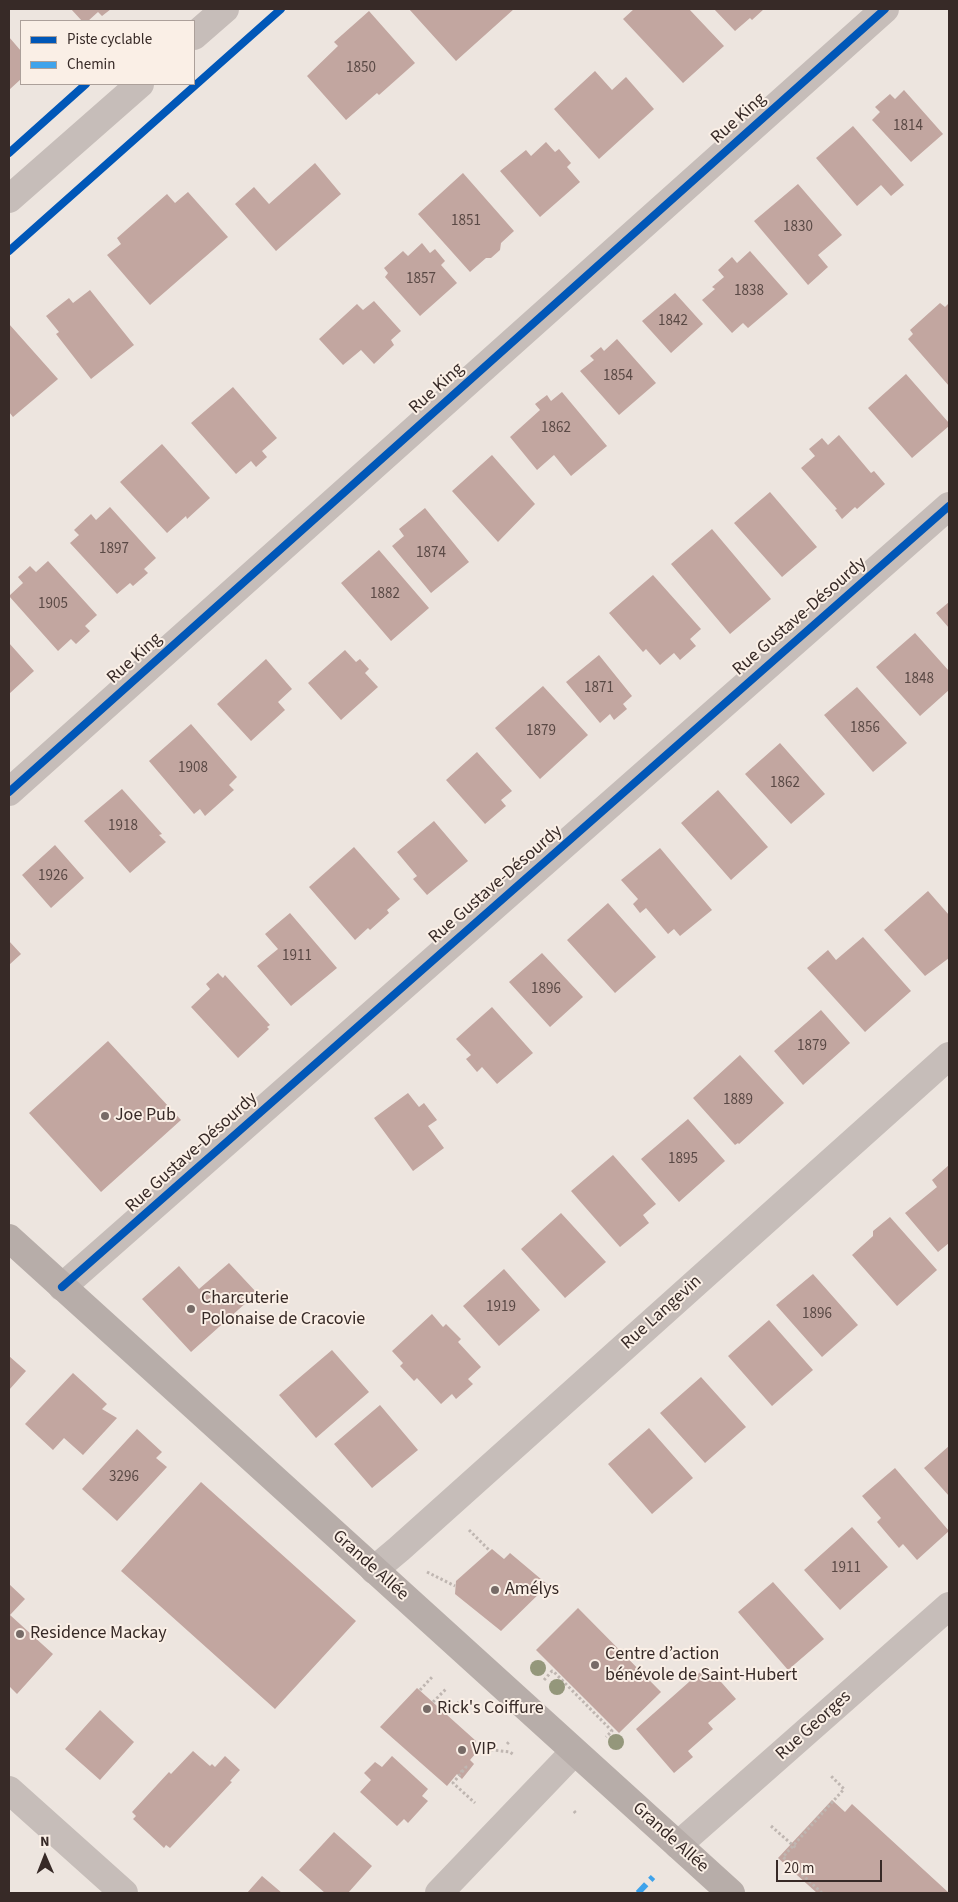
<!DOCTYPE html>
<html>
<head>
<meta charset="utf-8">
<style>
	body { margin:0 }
	#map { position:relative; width:958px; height:1902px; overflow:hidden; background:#ede5df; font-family:"Source Sans 3",sans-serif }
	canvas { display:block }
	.frame { position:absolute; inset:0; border:10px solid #372a27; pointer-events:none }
	.legend { position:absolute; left:20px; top:20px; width:175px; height:65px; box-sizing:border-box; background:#faefe6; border:1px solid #aca09a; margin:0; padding:6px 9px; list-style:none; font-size:15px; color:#372a27 }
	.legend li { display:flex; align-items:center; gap:10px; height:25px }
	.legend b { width:25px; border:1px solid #aca09a }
	.north { position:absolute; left:20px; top:1832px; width:50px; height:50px; -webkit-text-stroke:4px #faefe6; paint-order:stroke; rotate:359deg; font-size:14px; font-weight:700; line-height:20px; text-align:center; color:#372a27 }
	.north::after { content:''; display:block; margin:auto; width:18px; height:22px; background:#372a27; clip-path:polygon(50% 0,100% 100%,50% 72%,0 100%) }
	.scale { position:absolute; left:776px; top:1860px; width:106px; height:22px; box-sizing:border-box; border:2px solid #372a27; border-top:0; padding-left:6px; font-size:15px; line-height:18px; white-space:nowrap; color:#372a27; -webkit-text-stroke:4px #faefe6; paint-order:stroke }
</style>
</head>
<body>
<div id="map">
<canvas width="958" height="1902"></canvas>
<div class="frame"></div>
<ul class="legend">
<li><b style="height:6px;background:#0057b8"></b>Piste cyclable</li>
<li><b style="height:6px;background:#3fa3eb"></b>Chemin</li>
</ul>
<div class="north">N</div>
<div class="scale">20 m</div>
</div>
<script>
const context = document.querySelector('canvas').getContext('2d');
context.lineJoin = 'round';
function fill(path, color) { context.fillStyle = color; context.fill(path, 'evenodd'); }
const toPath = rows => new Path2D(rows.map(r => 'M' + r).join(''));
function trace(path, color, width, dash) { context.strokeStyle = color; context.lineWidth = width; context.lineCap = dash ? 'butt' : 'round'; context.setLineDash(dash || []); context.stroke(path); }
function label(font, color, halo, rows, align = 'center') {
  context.font = font + ' "Source Sans 3",sans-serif'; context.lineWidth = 4; context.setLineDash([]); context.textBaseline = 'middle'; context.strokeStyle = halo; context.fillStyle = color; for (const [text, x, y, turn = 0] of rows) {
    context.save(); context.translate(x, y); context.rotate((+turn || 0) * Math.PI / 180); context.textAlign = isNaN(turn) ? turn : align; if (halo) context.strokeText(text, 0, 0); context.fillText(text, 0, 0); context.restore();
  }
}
fill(toPath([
	[71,9,111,9,102,16,98,12,88,21,82,21],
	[409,9,514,9,456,61],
	[634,9,689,9,724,46,683,83,623,19],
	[714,9,764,9,752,20,750,18,735,31],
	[369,11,415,63,379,95,377,93,346,120,307,76,338,46,334,42],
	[9,37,21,51,21,79,9,90],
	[595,71,612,90,626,77,654,109,599,159,554,109],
	[904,90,943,134,911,162,872,120,880,112,875,107,890,94,895,99],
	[853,126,904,185,891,196,881,185,857,206,816,158],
	[546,142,555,152,559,149,571,163,567,167,580,182,540,217,500,171,526,150,531,156],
	[315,163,341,194,276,251,235,204,254,187,269,204],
	[463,173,514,231,501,243,500,250,491,258,486,258,470,272,418,214],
	[798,184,842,235,818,255,828,267,808,285,754,221],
	[188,192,228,237,150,305,107,255,121,244,117,238,167,194,175,203],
	[422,243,430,253,435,249,445,261,441,265,457,283,420,316,385,277,388,273,384,268,403,251,408,256],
	[750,251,788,294,748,328,743,323,732,333,702,300,715,289,712,287,724,277,718,270,732,257,737,263],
	[90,290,134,345,91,379,56,334,59,332,46,316,69,298,73,303],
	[675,293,703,324,671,353,642,321],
	[374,301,401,331,391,340,394,345,374,364,361,350,343,365,319,339,357,304,363,310],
	[940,303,945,307,949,303,949,386,908,339,913,334,910,330],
	[9,324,58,379,13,417,9,412],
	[617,339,656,383,619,415,580,371,594,360,590,356,601,347,604,351],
	[906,374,949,423,949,426,912,458,868,408],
	[233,387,277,438,262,451,267,457,256,467,251,461,236,474,191,423],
	[562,392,607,446,571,476,554,455,537,470,510,437,540,410,535,404,547,395,551,401],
	[839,435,871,473,874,471,885,484,857,509,855,507,842,519,835,510,837,509,801,468,815,456,809,449,822,438,828,445],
	[162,444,210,498,187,519,186,516,167,533,120,482],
	[492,455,535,504,498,542,452,491],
	[770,492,817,547,782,577,734,523],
	[110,507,156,558,144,569,148,573,133,586,130,583,117,594,70,543,79,535,74,530,91,514,96,520],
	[425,508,469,562,431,593,392,546,404,536,399,529],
	[712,529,771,599,730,634,671,564],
	[379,550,429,608,391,641,341,583],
	[48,561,97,615,85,626,90,631,76,644,71,639,58,651,9,596,23,583,18,577,30,566,36,572],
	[653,575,701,629,690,639,696,646,680,660,674,653,660,665,646,649,643,652,609,613],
	[949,602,949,628,936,613],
	[915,633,949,671,949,690,920,716,876,667],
	[9,643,34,671,9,694],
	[345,650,356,662,360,659,369,669,365,673,378,687,341,720,308,683],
	[599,655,632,696,623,704,627,709,614,720,610,714,600,723,566,682],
	[266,659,292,689,278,702,285,710,251,741,217,704],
	[543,686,588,735,540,779,495,728],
	[857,687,907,743,873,772,824,715],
	[191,724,237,777,229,785,234,790,205,816,200,809,194,814,149,761],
	[780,743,825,794,791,824,745,774],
	[477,752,512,791,501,800,506,806,485,824,446,780],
	[122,789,162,834,159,835,166,842,130,873,84,821],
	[718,790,768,847,731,880,681,823],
	[434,821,468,861,427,895,413,879,417,876,397,852],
	[55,845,84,878,51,908,22,875],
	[354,847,400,899,387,910,389,913,370,930,368,928,355,940,309,887],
	[660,848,712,910,680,936,674,929,668,934,646,908,640,913,633,904,638,899,621,880],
	[928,891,949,915,949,958,925,976,884,930],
	[608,903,656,957,615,993,567,940],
	[290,913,337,968,291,1006,257,966,278,949,265,934],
	[863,937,911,991,865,1032,807,968,828,950,836,960],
	[9,941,21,954,9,965],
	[542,953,583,997,550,1027,509,982],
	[218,973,223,978,225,975,270,1025,267,1027,269,1029,238,1058,191,1007,210,989,206,984],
	[492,1007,533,1053,497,1084,482,1067,477,1072,466,1059,471,1055,456,1039],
	[821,1010,850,1043,803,1085,774,1051],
	[108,1041,181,1120,101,1192,29,1113],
	[740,1055,784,1103,739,1144,738,1143,735,1145,693,1098],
	[408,1093,419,1107,424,1103,437,1120,428,1126,444,1148,413,1171,374,1118],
	[688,1119,725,1161,679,1202,641,1159],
	[613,1155,656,1204,643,1215,649,1223,620,1247,571,1191],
	[949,1165,949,1243,938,1252,905,1213,937,1187,932,1180],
	[561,1213,606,1262,565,1298,521,1249],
	[890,1217,937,1270,897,1306,852,1255,873,1236,873,1231],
	[229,1263,257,1293,191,1352,142,1299,179,1266,199,1289],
	[504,1269,540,1310,499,1346,463,1306],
	[813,1274,858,1325,822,1357,776,1305],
	[432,1314,443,1327,446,1324,461,1339,458,1342,481,1367,468,1379,473,1384,456,1399,452,1394,441,1404,417,1378,414,1381,400,1366,403,1363,392,1351],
	[769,1320,813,1370,772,1406,728,1356],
	[332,1350,369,1392,316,1438,279,1395],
	[9,1356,26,1371,9,1390],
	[73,1373,107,1404,102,1409,117,1418,83,1455,64,1438,53,1450,25,1424],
	[701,1377,746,1427,705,1463,660,1413],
	[380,1405,418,1450,372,1488,334,1444],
	[649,1428,693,1478,652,1514,608,1464],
	[137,1429,162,1452,156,1458,167,1467,117,1521,82,1489],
	[949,1446,949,1496,924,1468],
	[895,1468,949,1531,917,1560,903,1544,899,1548,877,1522,881,1518,862,1496],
	[201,1482,356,1621,275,1709,121,1571],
	[852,1527,888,1567,840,1610,804,1570],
	[492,1549,504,1559,510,1553,548,1585,501,1631,455,1594,456,1581],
	[773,1582,824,1639,788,1670,738,1612],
	[9,1584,25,1599,10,1615,53,1654,17,1694,9,1686],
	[578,1608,661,1692,619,1733,536,1650],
	[707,1666,736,1699,708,1723,713,1729,688,1751,693,1757,674,1773,636,1729],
	[417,1688,476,1741,476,1753,470,1760,474,1764,462,1779,457,1774,447,1786,380,1727],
	[100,1710,134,1742,100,1780,65,1749],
	[193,1751,210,1766,212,1764,215,1767,225,1756,240,1770,230,1781,232,1782,170,1848,166,1845,164,1848,133,1819,136,1816,132,1812,169,1772,171,1774],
	[392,1756,428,1789,422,1796,428,1801,408,1823,404,1819,397,1826,360,1792,371,1780,364,1773,375,1762,382,1767],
	[832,1800,845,1812,852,1804,949,1893,817,1893,778,1858],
	[334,1832,372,1866,348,1893,325,1893,299,1870],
	[262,1876,282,1893,247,1893]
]), '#c2a6a0');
trace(toPath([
	[469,1530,490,1551],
	[427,1572,455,1586],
	[544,1680,552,1671,554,1672,612,1731,606,1737],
	[420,1690,433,1676],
	[433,1702,446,1689],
	[446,1714,460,1701],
	[507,1744,510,1741],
	[476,1748,510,1752,514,1755],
	[461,1770,462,1772,453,1783,475,1803],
	[462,1772,466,1767,465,1766],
	[574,1811,577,1815],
	[771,1826,796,1848],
	[822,1893,783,1857,844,1789,830,1775]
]), '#bfb6b1', 3, [2.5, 2.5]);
trace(toPath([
	[9,792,885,9],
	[62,1287,949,506],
	[374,1570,399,1549,949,1056],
	[9,1790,124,1893],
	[678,1845,949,1606],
	[439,1893,574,1752]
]), '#c6bdb9', 28);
trace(toPath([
	[194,36,225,9],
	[9,199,140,84]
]), '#c6bdb9', 28);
trace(toPath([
	[9,1238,731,1893]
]), '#b7ada9', 28);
trace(toPath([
	[638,1893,653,1877]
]), '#3fa3eb', 6, [12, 6]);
trace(toPath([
	[9,153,86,84],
	[9,251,281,9],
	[9,792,885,9],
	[62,1287,949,506]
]), '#0057b8', 8);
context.fillStyle = '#94977b';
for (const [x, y] of [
	[538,1668],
	[557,1687],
	[616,1742]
]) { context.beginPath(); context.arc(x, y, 8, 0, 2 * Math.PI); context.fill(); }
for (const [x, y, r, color] of [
	[105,1116,5,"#776b67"],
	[191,1309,5,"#776b67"],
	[495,1590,5,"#776b67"],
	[20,1634,5,"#776b67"],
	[595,1665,5,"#776b67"],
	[427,1709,5,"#776b67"],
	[462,1750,5,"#776b67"]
]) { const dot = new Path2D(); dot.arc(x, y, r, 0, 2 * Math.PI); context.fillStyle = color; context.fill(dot); trace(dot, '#faefe6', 2); }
label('15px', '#5a4945', null, [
	["1850",361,69],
	["1814",908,127],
	["1851",466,222],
	["1830",798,228],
	["1857",421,280],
	["1838",749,292],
	["1842",673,322],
	["1854",618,377],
	["1862",556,429],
	["1897",114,550],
	["1874",431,554],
	["1882",385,595],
	["1905",53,605],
	["1848",919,680],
	["1871",599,689],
	["1856",865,729],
	["1879",541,732],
	["1908",193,769],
	["1862",785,784],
	["1918",123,827],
	["1926",53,877],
	["1911",297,957],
	["1896",546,990],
	["1879",812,1047],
	["1889",738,1101],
	["1895",683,1160],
	["1919",501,1308],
	["1896",817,1315],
	["3296",124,1478],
	["1911",846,1569]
]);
label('18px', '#372a27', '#faefe6', [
	["Rue King",739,119,-42],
	["Rue King",437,389,-42],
	["Rue Gustave-Désourdy",800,617,-41],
	["Rue King",135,659,-42],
	["Rue Gustave-Désourdy",496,885,-41],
	["Rue Gustave-Désourdy",192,1153,-42],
	["Rue Langevin",662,1313,-42],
	["Grande Allée",370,1566,42],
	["Rue Georges",814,1726,-42],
	["Grande Allée",670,1838,42]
]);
label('18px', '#372a27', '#faefe6', [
	["Joe Pub",115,1116],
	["Charcuterie",201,1299],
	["Polonaise de Cracovie",201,1320],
	["Amélys",505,1590],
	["Residence Mackay",30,1634],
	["Centre d’action",605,1655],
	["bénévole de Saint-Hubert",605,1676],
	["Rick's Coiffure",437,1709],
	["VIP",472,1750]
], 'left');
</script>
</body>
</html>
